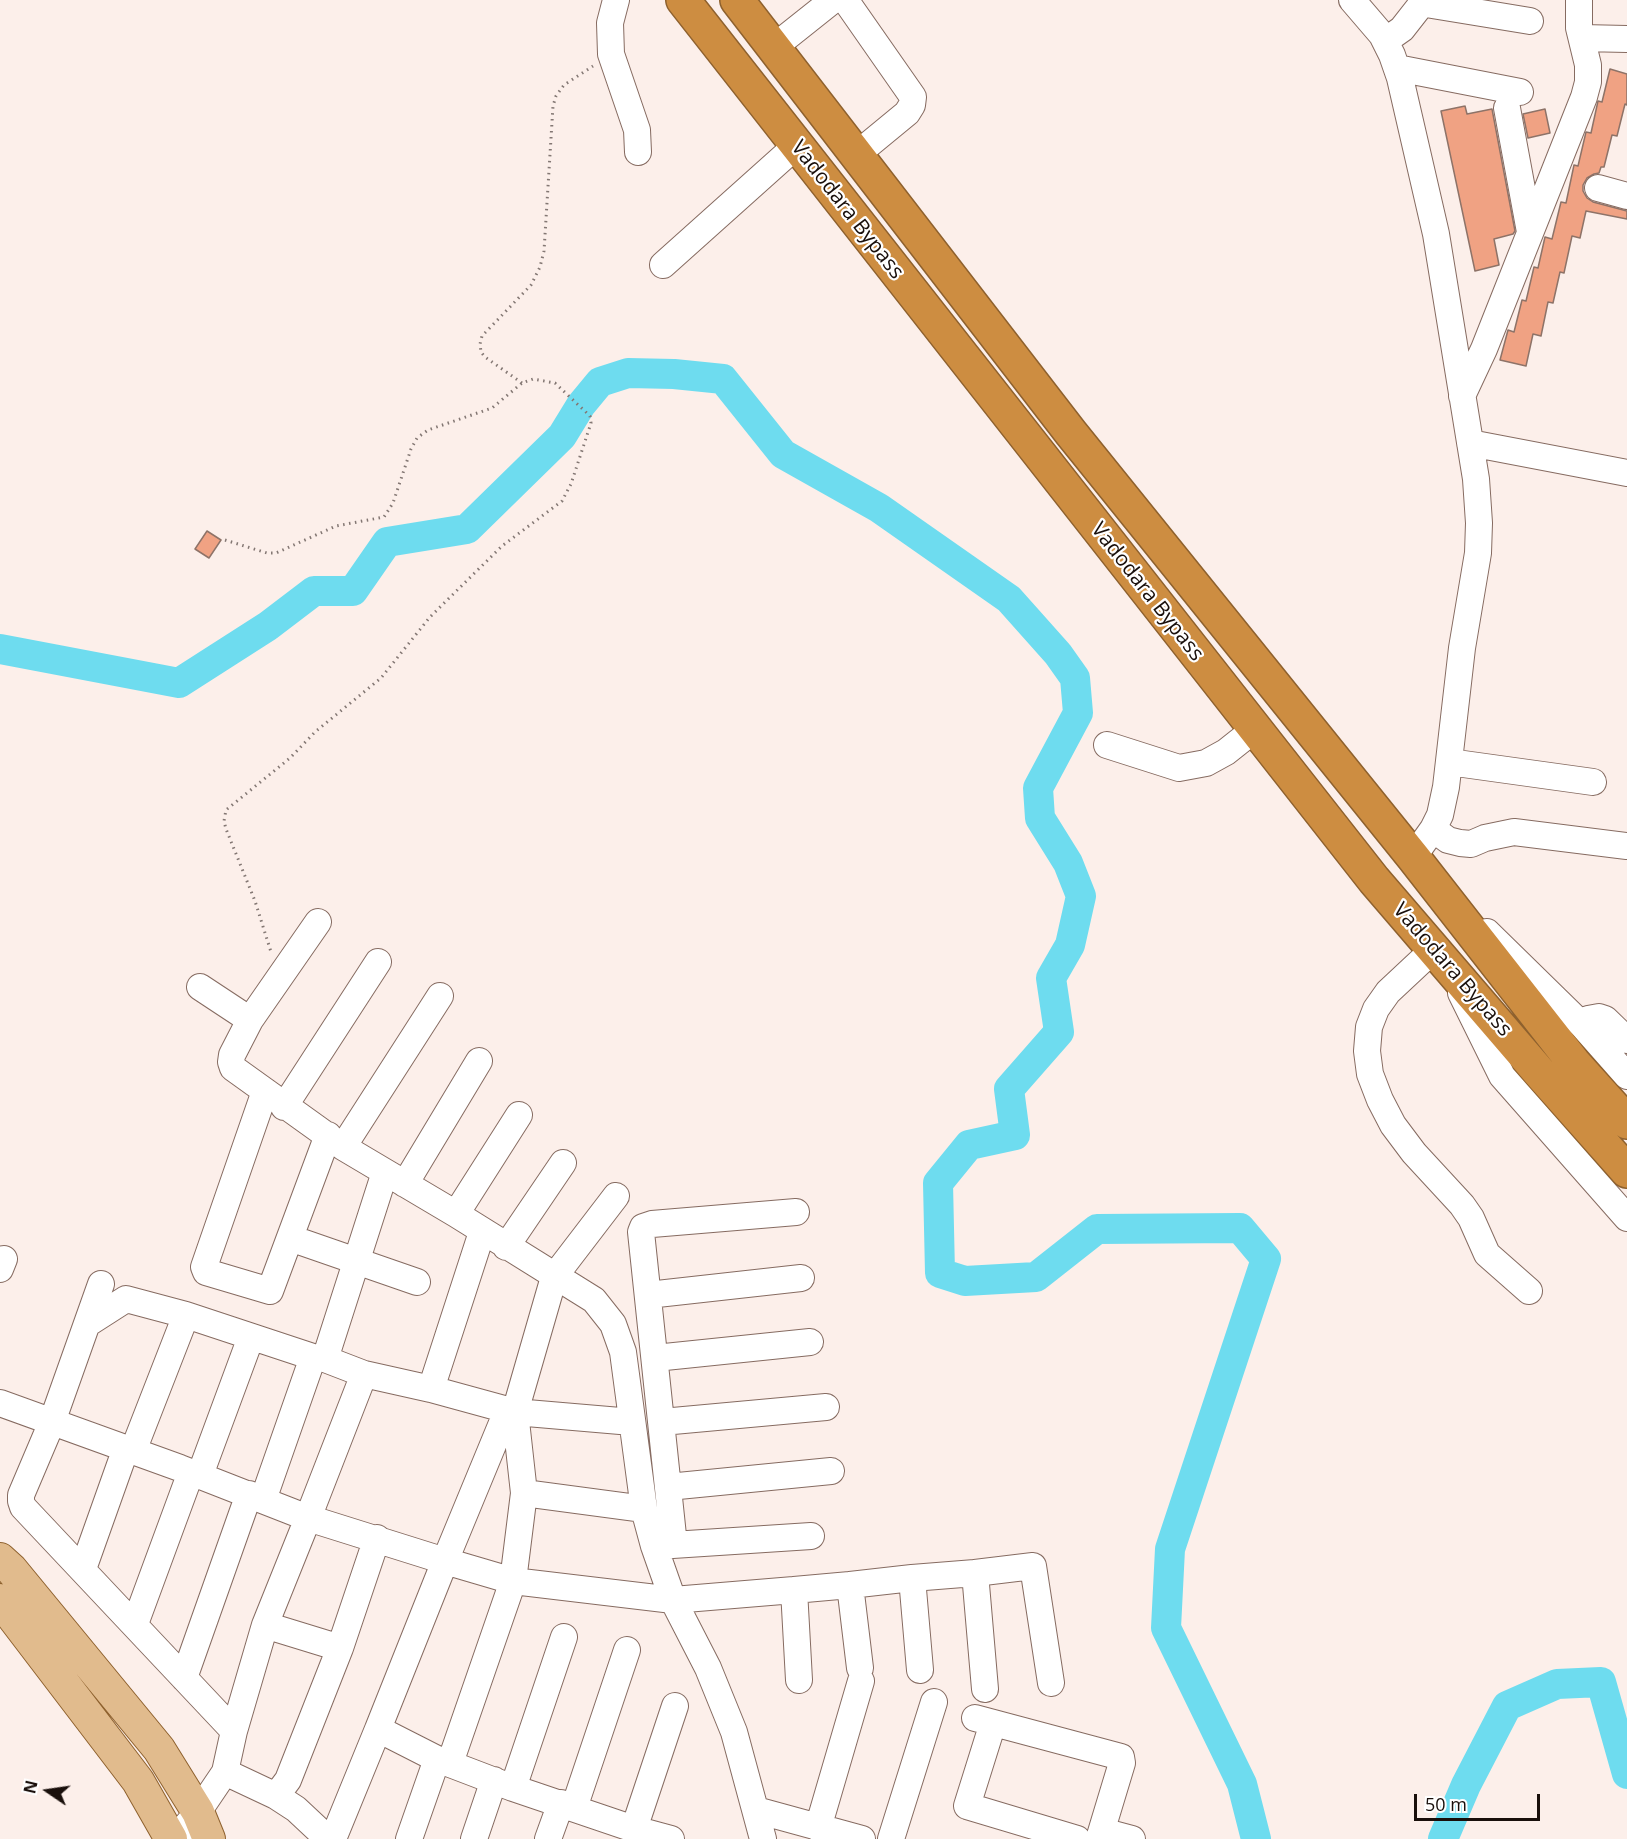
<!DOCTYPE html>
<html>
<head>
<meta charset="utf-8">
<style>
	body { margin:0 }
	#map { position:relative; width:1627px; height:1839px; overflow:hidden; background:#fcefea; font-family:"Open Sans",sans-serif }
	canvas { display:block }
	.north { position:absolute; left:18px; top:1761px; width:60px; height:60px; -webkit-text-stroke:4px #fff; paint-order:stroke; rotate:283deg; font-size:16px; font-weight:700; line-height:24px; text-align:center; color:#190f0b }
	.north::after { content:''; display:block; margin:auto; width:21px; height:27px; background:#190f0b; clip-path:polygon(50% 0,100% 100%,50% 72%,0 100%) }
	.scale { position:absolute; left:1414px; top:1794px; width:126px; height:27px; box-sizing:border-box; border:3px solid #190f0b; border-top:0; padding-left:8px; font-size:18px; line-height:21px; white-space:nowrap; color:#190f0b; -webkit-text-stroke:4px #fff; paint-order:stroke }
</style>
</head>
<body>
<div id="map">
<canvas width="1627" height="1839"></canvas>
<div class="north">N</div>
<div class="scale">50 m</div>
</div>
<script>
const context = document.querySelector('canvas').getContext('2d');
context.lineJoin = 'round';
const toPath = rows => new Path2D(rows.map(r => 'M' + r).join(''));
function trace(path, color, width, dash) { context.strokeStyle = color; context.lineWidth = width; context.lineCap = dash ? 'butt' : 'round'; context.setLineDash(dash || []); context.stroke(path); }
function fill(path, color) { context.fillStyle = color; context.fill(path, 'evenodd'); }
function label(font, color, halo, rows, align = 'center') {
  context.font = font + ' "Open Sans",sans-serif'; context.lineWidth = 4.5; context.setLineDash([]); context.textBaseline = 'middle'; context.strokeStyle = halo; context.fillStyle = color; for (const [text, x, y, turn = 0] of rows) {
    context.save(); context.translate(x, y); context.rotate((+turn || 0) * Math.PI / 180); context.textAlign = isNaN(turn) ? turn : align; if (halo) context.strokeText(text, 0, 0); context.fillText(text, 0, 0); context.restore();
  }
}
trace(toPath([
	[0,649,179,683,268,626,314,591,353,591,387,542,467,529,562,436,581,405,600,382,628,373,674,374,723,379,783,454,879,508,1009,599,1058,654,1075,678,1078,713,1038,788,1040,818,1068,863,1081,896,1070,945,1051,978,1059,1032,1009,1089,1015,1135,969,1145,938,1183,940,1273,965,1281,1036,1277,1097,1229,1240,1228,1266,1259,1170,1549,1166,1628,1242,1784,1256,1839],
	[1443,1839,1466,1785,1507,1706,1557,1684,1601,1682,1627,1774]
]), '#6edcef', 30);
const building = toPath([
	[1610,69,1627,74,1627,105,1625,104,1617,136,1612,135,1604,167,1601,167,1599,173,1594,174,1587,178,1583,185,1583,191,1587,198,1593,202,1627,211,1627,219,1586,211,1580,238,1572,236,1564,273,1560,272,1553,303,1548,302,1541,336,1533,334,1526,366,1500,360,1508,330,1514,332,1522,300,1526,301,1534,267,1538,268,1545,237,1552,239,1561,202,1566,203,1574,165,1578,166,1586,132,1591,133,1598,101,1602,102,1610,69],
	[1465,106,1467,114,1492,109,1515,231,1513,234,1494,239,1499,265,1475,271,1441,111,1465,106],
	[1545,109,1550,133,1528,138,1523,114,1545,109],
	[207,531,221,540,209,558,195,549,207,531]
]);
fill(building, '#f0a283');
trace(building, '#8e7368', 1.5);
const minor = toPath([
	[616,0,610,23,611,54,637,130,638,152],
	[843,0,846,1,913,97,912,105,907,113,856,155],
	[1352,0,1382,35,1392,55,1400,78,1436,234,1476,479,1479,523,1478,553,1462,648,1446,787,1440,815,1433,829,1413,857],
	[1582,38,1627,39],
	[1385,41,1402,29,1420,6,1426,4,1530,21],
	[774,47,833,0],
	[1397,68,1520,92],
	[1507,108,1530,232],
	[1598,188,1627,196],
	[663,265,797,145],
	[1462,396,1484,349,1584,97,1588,82,1588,65,1579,28,1579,0],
	[1470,443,1627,473],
	[1107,745,1179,768,1206,763,1226,752,1255,729],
	[1449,762,1593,782],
	[1433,829,1448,840,1460,843,1471,844,1485,838,1514,832,1627,846],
	[318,922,250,1020,232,1055,231,1062,233,1068,343,1147,456,1214,594,1300,613,1324,623,1352,644,1509,654,1546,673,1600,708,1668,734,1732,763,1839],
	[1487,932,1582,1025,1627,1076],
	[1434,949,1388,992,1376,1009,1369,1027,1367,1051,1370,1074,1380,1100,1393,1125,1414,1153,1462,1205,1471,1218,1487,1254,1529,1291],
	[200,987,250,1020],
	[1461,993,1502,1076,1627,1218],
	[1582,1025,1588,1019,1599,1017,1605,1019,1627,1040],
	[265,1091,204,1267,206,1272,270,1291,328,1135],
	[284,1107,378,962],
	[343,1147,440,996],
	[405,1184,479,1061],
	[456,1214,519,1115],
	[290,1238,417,1282],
	[506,1247,563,1163],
	[0,1269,4,1259],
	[101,1284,52,1422,21,1495,21,1501,23,1507,234,1731],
	[648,1295,801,1278],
	[87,1324,126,1299,186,1315],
	[655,1358,810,1342],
	[325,1359,385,1172],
	[364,1374,431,1389,515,1412,554,1277,616,1196],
	[431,1389,482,1232],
	[0,1403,180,1468,308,1518,265,1625,234,1731,225,1772,198,1812,175,1839],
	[507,1411,445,1561,513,1581,673,1600,794,1590,799,1680],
	[662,1422,826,1407],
	[133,1451,186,1315,313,1357,325,1359,364,1374,308,1518,445,1561,378,1729,437,1759,513,1788,634,1829,671,1839],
	[200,1475,251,1337],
	[668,1487,831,1471],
	[524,1493,515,1412,632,1422],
	[263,1500,313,1357],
	[674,1545,641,1232,643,1227,652,1224,796,1212],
	[657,1546,811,1536],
	[83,1569,126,1448],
	[975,1573,1033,1566,1051,1683],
	[912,1578,975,1573,985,1689],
	[850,1585,912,1578,920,1670],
	[794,1590,850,1585,860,1668],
	[135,1624,191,1472],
	[265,1625,340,1648],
	[184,1678,249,1494],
	[975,1718,1121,1757,1122,1763,1099,1839],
	[993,1723,967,1806,1077,1839],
	[450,1763,513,1581,524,1493,644,1509],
	[225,1772,276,1796,296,1809,328,1839],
	[513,1788,564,1637],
	[276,1796,288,1780,340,1648,377,1538],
	[574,1808,627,1650],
	[756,1810,862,1839],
	[818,1828,861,1681],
	[634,1829,675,1706],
	[1102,1831,1132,1839],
	[333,1839,378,1729],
	[409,1839,437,1759],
	[474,1839,494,1780],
	[548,1839,561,1803],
	[891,1839,934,1702]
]);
const major = toPath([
	[0,1559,11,1569,159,1749,198,1812,209,1839],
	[0,1600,138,1781,171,1839]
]);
const highway = toPath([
	[683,0,1374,880,1539,1072,1627,1171],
	[737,0,1071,433,1413,857,1574,1063,1627,1122]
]);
trace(minor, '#866b61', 28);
trace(major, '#8e612e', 34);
trace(highway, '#8e612e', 36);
trace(toPath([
	[522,383,485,357,481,352,480,344,482,336,531,285,540,267,544,251,553,106,556,96,564,85,593,66],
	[225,540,267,553,276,553,336,526,384,517,393,503,411,449,417,438,428,430,492,408,522,383,533,379,555,383,590,416,591,423,571,484,562,501,502,546,430,617,381,678,315,732,290,758,226,810,224,821,226,829,255,901,271,952]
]), '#837773', 3, [1.5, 4.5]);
trace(minor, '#fff', 26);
trace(major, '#e1bb8d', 32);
trace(highway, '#cd8d41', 33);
label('21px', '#190f0b', '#fff', [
	["Vadodara Bypass",847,210,52],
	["Vadodara Bypass",1147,592,52],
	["Vadodara Bypass",1452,970,49]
]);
</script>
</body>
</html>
